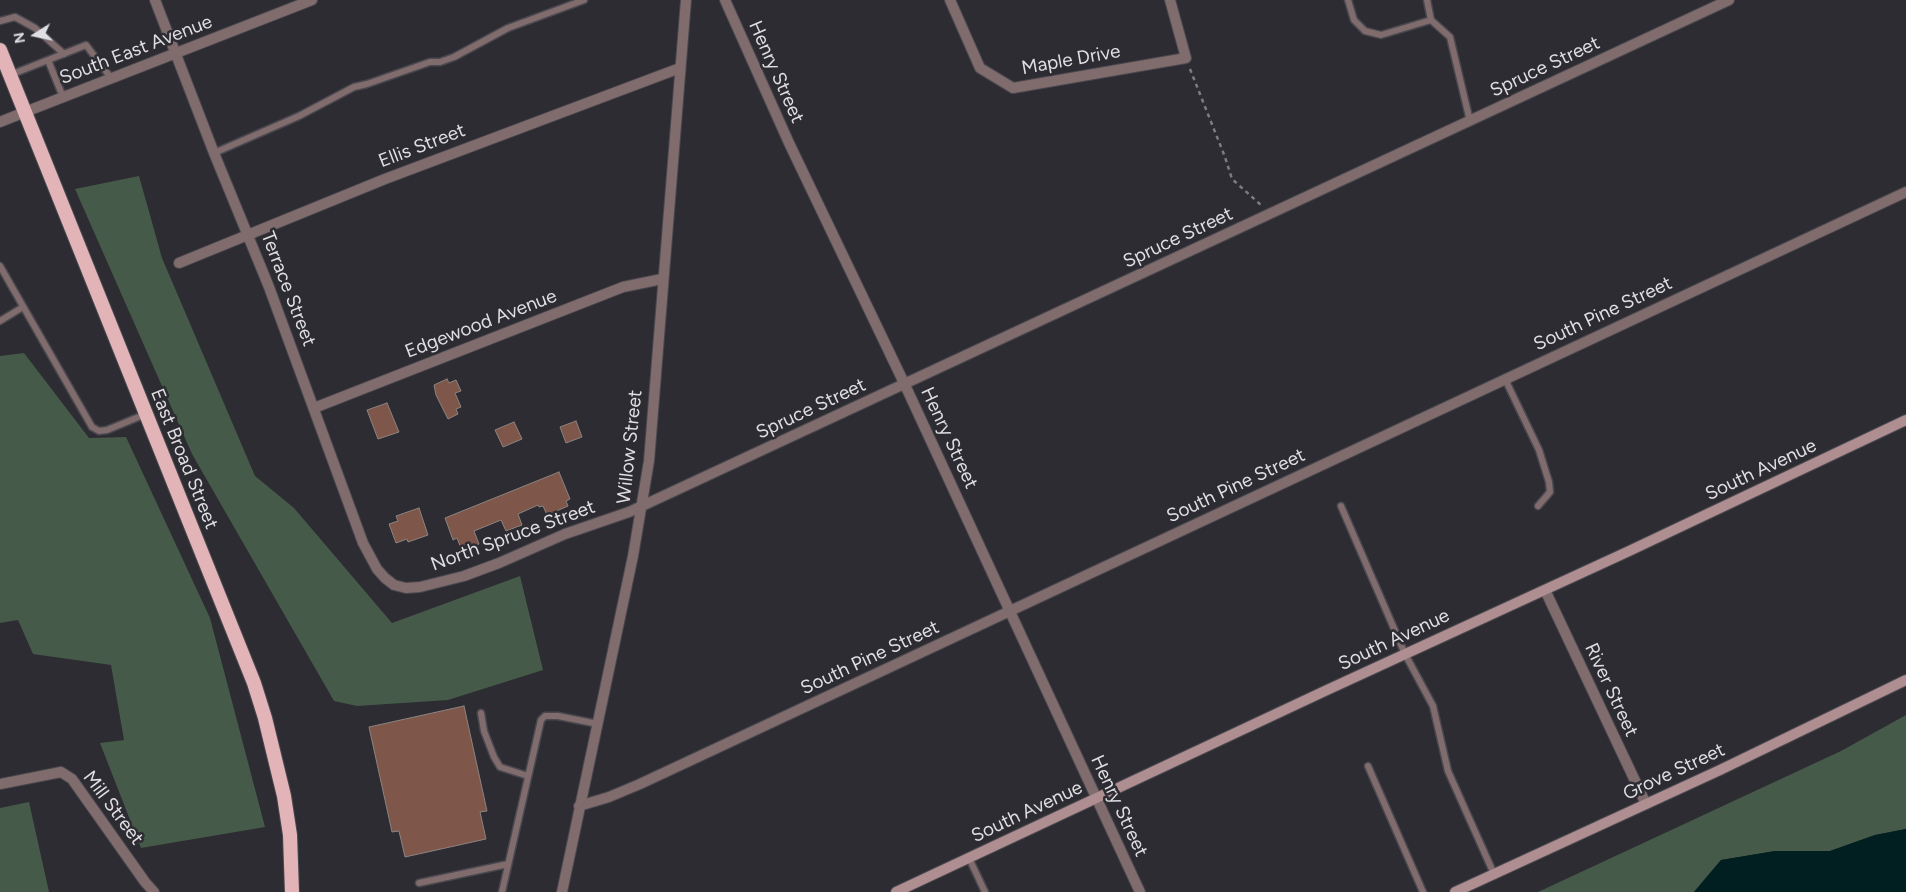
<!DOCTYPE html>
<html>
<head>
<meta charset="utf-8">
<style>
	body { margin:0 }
	#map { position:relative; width:1906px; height:892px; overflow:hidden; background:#2d2c32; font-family:Figtree,sans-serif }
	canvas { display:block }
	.north { position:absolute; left:10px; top:10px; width:50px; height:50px; -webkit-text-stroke:4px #2d2c32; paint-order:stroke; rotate:260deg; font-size:14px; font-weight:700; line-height:20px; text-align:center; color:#dfdee2 }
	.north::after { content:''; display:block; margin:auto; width:18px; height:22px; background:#dfdee2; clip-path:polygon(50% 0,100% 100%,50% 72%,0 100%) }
</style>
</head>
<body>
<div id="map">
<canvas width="1906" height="892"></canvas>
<div class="north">N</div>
</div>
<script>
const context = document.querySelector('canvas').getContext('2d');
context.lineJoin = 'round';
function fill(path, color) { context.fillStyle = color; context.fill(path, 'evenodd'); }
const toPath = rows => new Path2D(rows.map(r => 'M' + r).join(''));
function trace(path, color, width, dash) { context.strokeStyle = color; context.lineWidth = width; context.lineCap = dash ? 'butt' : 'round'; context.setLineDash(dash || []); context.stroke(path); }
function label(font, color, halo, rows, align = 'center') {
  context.font = font + ' Figtree,sans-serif'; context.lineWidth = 5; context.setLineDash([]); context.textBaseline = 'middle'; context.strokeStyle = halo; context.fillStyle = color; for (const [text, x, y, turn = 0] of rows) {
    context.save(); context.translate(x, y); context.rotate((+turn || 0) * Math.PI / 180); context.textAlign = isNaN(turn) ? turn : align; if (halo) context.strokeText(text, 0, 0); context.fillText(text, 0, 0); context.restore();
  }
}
fill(toPath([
	[139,176,162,258,255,476,294,508,392,623,520,576,543,670,448,700,357,706,334,701,192,454,75,189],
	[24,353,89,438,126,437,210,618,265,827,141,848,100,743,124,740,111,665,33,654,18,620,0,623,0,356],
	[1906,715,1906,829,1875,835,1830,851,1775,851,1721,860,1694,892,1538,892,1841,751],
	[29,802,49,892,0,892,0,808]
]), '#455a49');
fill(toPath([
	[1906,829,1906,892,1694,892,1721,860,1775,851,1830,851,1875,835]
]), '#011e20');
const building = toPath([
	[447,379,449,383,456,380,461,391,455,393,461,407,456,409,458,414,448,419,436,395,434,385,447,379],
	[387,403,399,432,378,439,367,410,387,403],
	[576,421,582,437,566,443,560,427,576,421],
	[514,422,522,439,503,447,495,430,514,422],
	[559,472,570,499,566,501,568,506,547,515,543,506,539,507,538,505,518,514,522,525,506,531,501,520,474,531,479,544,462,551,457,538,453,540,445,518,559,472],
	[419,508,428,535,408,542,407,539,396,543,389,524,398,521,396,516,419,508],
	[464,706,487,811,480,812,486,839,405,857,399,831,392,832,369,727,464,706]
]);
fill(building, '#7f564a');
trace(building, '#8c8481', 1);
const service = toPath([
	[1348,0,1354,20,1365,31,1381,35,1431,20],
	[1427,0,1431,20,1450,37,1470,121],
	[0,21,15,17,35,28,64,54],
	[48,60,63,97],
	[10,75,86,45,111,78],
	[214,153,299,116,354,87,367,84,430,62,440,62,454,57,508,28,584,0],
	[0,266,92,427,99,431,107,430,146,414],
	[0,321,23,307],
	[1505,379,1539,450,1549,482,1550,492,1538,506],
	[1341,506,1405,654,1433,706,1448,771,1494,874],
	[481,713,484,731,494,757,500,767,528,776],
	[1368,766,1423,892],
	[969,858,985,892],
	[419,883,508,864],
	[502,892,541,720,545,716,558,716,598,724]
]);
const minor = toPath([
	[155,0,214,153,269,287,363,543,377,569,385,578,394,585,406,588,420,587,464,576,499,563,565,534,629,512,1729,0],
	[725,0,789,143,905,385,1140,892],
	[950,0,980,68,1013,88,1186,58,1170,0],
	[0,122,25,112],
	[179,263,385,179,680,68],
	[314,408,623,287,662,279],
	[1545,590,1646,804],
	[0,784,61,772,72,779,145,882,154,892],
	[579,806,609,797,640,784,1906,192],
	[562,892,633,556,649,461,686,0]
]);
const tertiary = toPath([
	[25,112,312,0]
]);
const secondary = toPath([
	[896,892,1327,690,1627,552,1906,420],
	[1455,892,1720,770,1906,680]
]);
const trunk = toPath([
	[0,50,254,683,265,718,284,796,290,835,292,892]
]);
trace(service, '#49484e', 9);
trace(minor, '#49484e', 12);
trace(tertiary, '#49484e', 12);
trace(secondary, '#49484e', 12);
trace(trunk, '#49484e', 16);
trace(toPath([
	[1190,69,1225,157,1232,179,1261,205]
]), '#7d7c81', 2.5, [4, 4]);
trace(service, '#806b6d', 6);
trace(minor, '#806b6d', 10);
trace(tertiary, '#806b6d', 10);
trace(secondary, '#ae8e91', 10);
trace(trunk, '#e2b4b8', 14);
label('19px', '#dfdee2', '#2d2c32', [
	["South East Avenue",136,50,-21],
	["Maple Drive",1071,60,-10],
	["Spruce Street",1545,67,-25],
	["Henry Street",776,72,66],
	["Ellis Street",422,146,-21],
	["Spruce Street",1178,238,-25],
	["Terrace Street",288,289,69],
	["South Pine Street",1603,314,-25],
	["Edgewood Avenue",481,324,-21],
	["Spruce Street",811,409,-25],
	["Henry Street",949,438,65],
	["Willow Street",630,447,-84],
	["East Broad Street",184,459,68],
	["South Avenue",1761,470,-25],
	["South Pine Street",1236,486,-25],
	["North Spruce Street",513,536,-20],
	["South Avenue",1394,640,-25],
	["South Pine Street",870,658,-25],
	["River Street",1611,690,65],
	["Grove Street",1674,772,-25],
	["Henry Street",1119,806,65],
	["Mill Street",113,808,53],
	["South Avenue",1027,812,-25]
]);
</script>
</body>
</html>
